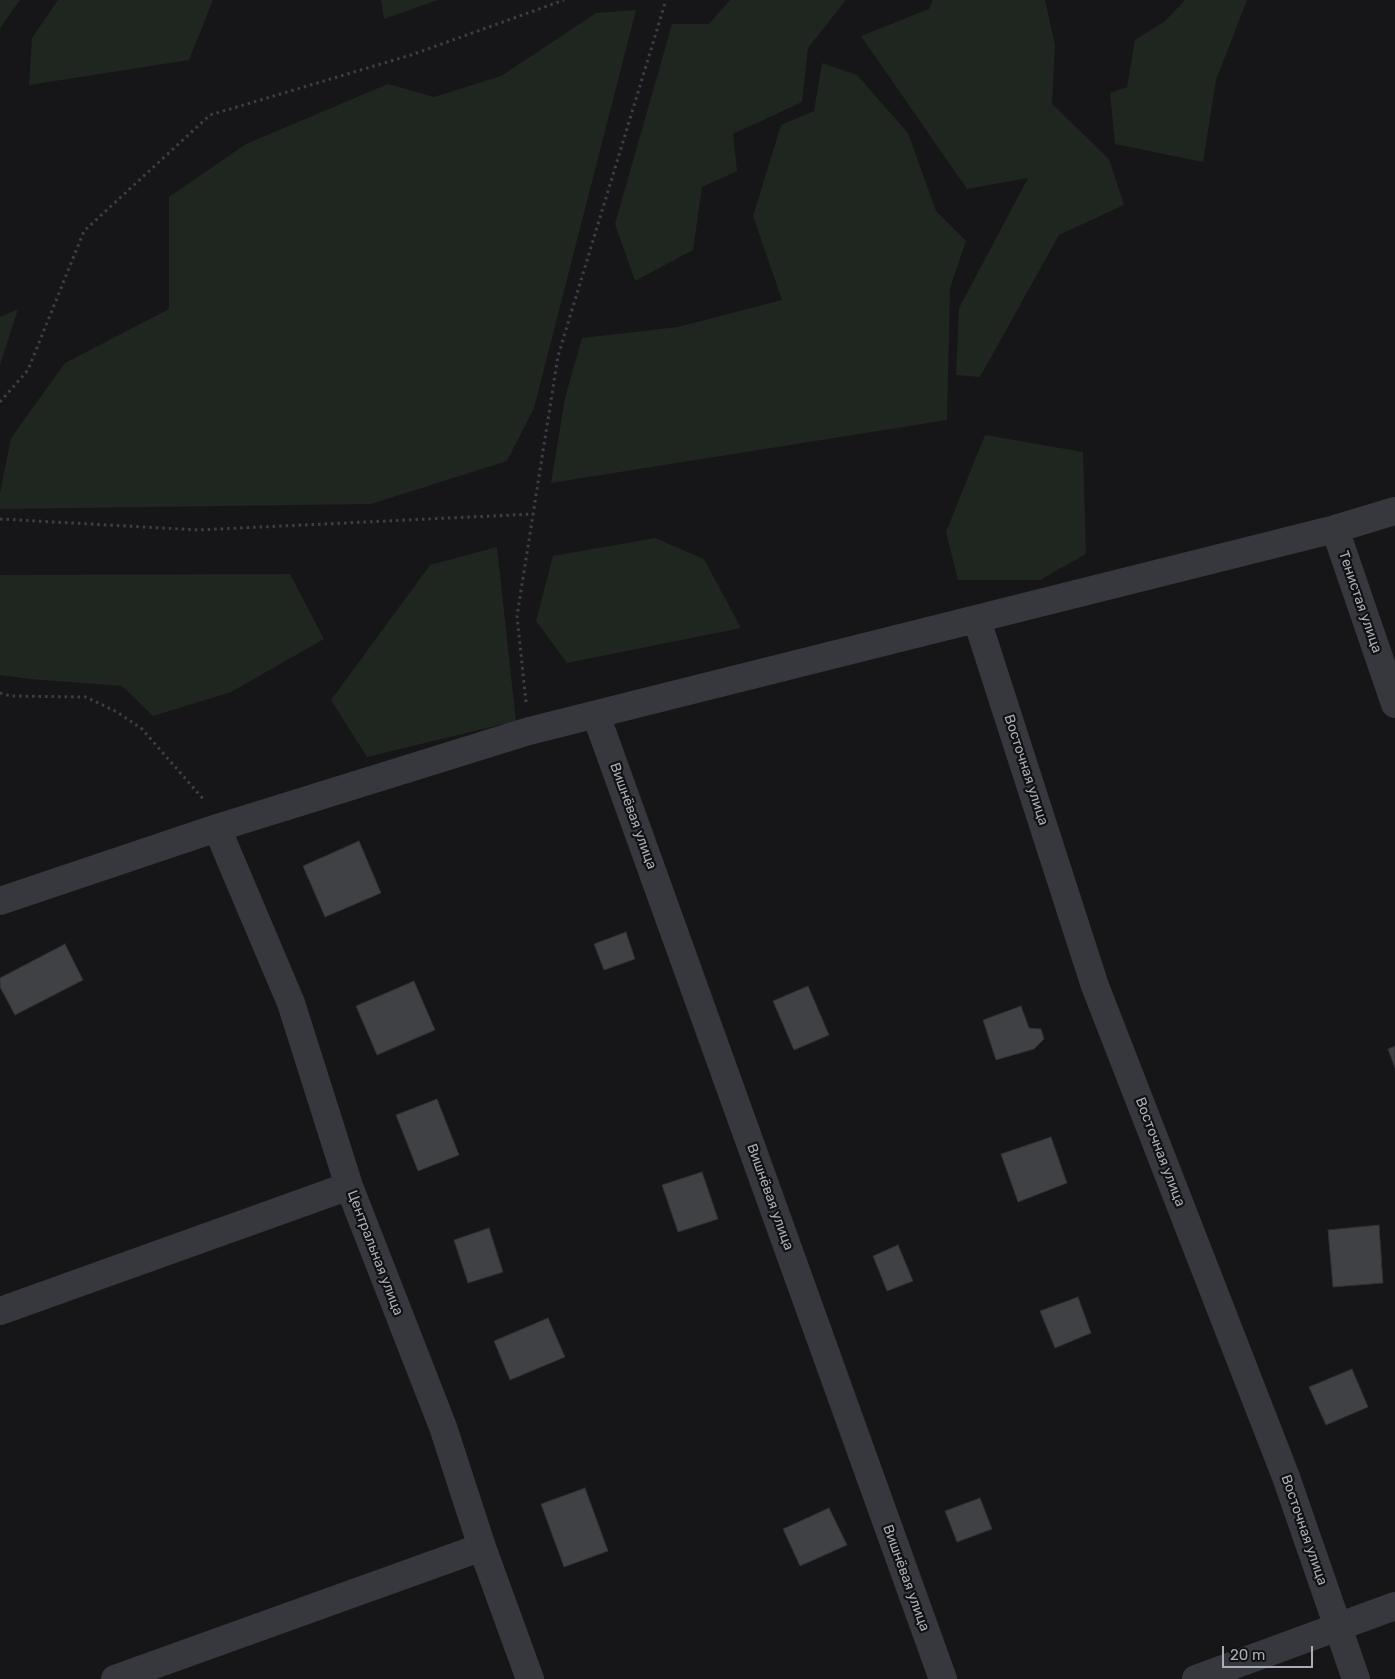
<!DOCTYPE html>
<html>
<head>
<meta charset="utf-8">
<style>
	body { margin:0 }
	#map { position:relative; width:1395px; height:1679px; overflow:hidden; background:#161618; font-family:Rubik,sans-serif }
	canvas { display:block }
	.scale { position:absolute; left:1222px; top:1646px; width:91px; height:22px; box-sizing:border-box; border:2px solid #a8adb8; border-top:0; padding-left:6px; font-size:15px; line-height:18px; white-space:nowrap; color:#a8adb8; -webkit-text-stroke:4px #111113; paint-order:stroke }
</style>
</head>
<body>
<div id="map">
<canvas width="1395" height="1679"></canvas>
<div class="scale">20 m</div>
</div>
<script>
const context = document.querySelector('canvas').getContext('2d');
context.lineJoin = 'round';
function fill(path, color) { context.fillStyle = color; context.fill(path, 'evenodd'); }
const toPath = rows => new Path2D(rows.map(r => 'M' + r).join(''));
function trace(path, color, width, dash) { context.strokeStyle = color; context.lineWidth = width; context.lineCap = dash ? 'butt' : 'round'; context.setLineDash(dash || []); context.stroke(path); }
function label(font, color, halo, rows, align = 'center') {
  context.font = font + ' Rubik,sans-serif'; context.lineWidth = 4.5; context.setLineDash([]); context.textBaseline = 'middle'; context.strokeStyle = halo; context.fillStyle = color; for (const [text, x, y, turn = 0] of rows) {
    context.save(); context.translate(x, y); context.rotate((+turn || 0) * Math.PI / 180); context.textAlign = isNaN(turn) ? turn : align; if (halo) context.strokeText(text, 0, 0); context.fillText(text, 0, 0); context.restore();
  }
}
fill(toPath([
	[0,0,20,0,0,28],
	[58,0,213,0,189,60,29,85,32,38],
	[381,0,438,0,384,19],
	[730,0,846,0,808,48,802,102,733,134,737,171,702,187,693,250,635,281,615,224,672,24,709,24],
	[933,0,1045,0,1055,45,1052,104,1109,159,1124,205,1059,235,980,377,956,375,959,308,1028,178,967,189,861,36,929,9],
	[1185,0,1247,0,1216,80,1203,162,1115,144,1110,93,1127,87,1135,40,1165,21],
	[636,10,534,408,507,461,371,504,0,509,0,493,11,438,65,363,169,309,169,197,246,144,388,84,434,97,501,76,596,13],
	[822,63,857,75,908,133,936,211,966,241,950,288,947,420,551,483,565,398,582,338,678,327,782,300,753,216,781,125,814,111],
	[18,309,0,365,0,317],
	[985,435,1083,452,1086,554,1040,580,958,580,946,532],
	[655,538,704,559,741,628,567,663,536,621,553,556],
	[497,547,516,721,367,757,331,700,430,565],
	[290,574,324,639,231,692,153,716,122,686,30,679,0,675,0,575]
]), '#1e261f');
const building = toPath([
	[359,841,381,893,325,917,303,866,359,841],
	[626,932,635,959,604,970,594,944,626,932],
	[65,944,83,980,15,1015,0,987,0,978,65,944],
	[414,981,435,1030,377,1055,356,1006,414,981],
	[808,986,829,1035,794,1050,773,1001,808,986],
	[1021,1006,1029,1028,1041,1029,1044,1039,1034,1049,996,1060,983,1020,1021,1006],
	[1395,1046,1395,1068,1388,1049,1395,1046],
	[437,1099,459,1155,418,1171,396,1115,437,1099],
	[1051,1137,1067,1183,1018,1202,1001,1154,1051,1137],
	[702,1172,718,1219,678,1232,662,1185,702,1172],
	[1379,1225,1383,1283,1333,1287,1328,1230,1379,1225],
	[489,1228,503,1272,468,1283,454,1240,489,1228],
	[898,1245,913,1281,887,1291,873,1256,898,1245],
	[1078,1297,1091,1333,1055,1348,1040,1311,1078,1297],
	[548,1318,565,1357,510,1380,494,1341,548,1318],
	[1352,1369,1368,1407,1326,1425,1309,1387,1352,1369],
	[585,1488,608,1551,564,1567,541,1504,585,1488],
	[980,1498,992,1529,957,1542,945,1511,980,1498],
	[829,1508,847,1545,800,1566,783,1529,829,1508]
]);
fill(building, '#404145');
trace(building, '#303034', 1);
trace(toPath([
	[0,402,28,370,84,231,210,115,411,55,564,0],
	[0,519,198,530,533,514],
	[0,693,11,696,86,697,117,712,142,729,205,801],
	[526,702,517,616,558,356,666,0]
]), '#3d3f44', 3, [2.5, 4]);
trace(toPath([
	[1335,529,1395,704],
	[977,620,1095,986,1286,1477,1356,1679],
	[596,715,943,1679],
	[217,828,291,1003,349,1186,443,1427,482,1547,530,1679],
	[0,901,217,828,529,731,1335,529,1395,511],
	[0,1311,349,1186],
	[115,1679,482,1547],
	[1196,1679,1395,1606]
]), '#37383d', 28);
label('14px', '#a8adb8', '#111113', [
	["Тенистая улица",1360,602,71],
	["Восточная улица",1026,770,72],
	["Вишнёвая улица",633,816,70],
	["Восточная улица",1160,1152,69],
	["Вишнёвая улица",770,1197,70],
	["Центральная улица",375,1253,69],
	["Восточная улица",1304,1530,71],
	["Вишнёвая улица",906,1578,70]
]);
</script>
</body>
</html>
